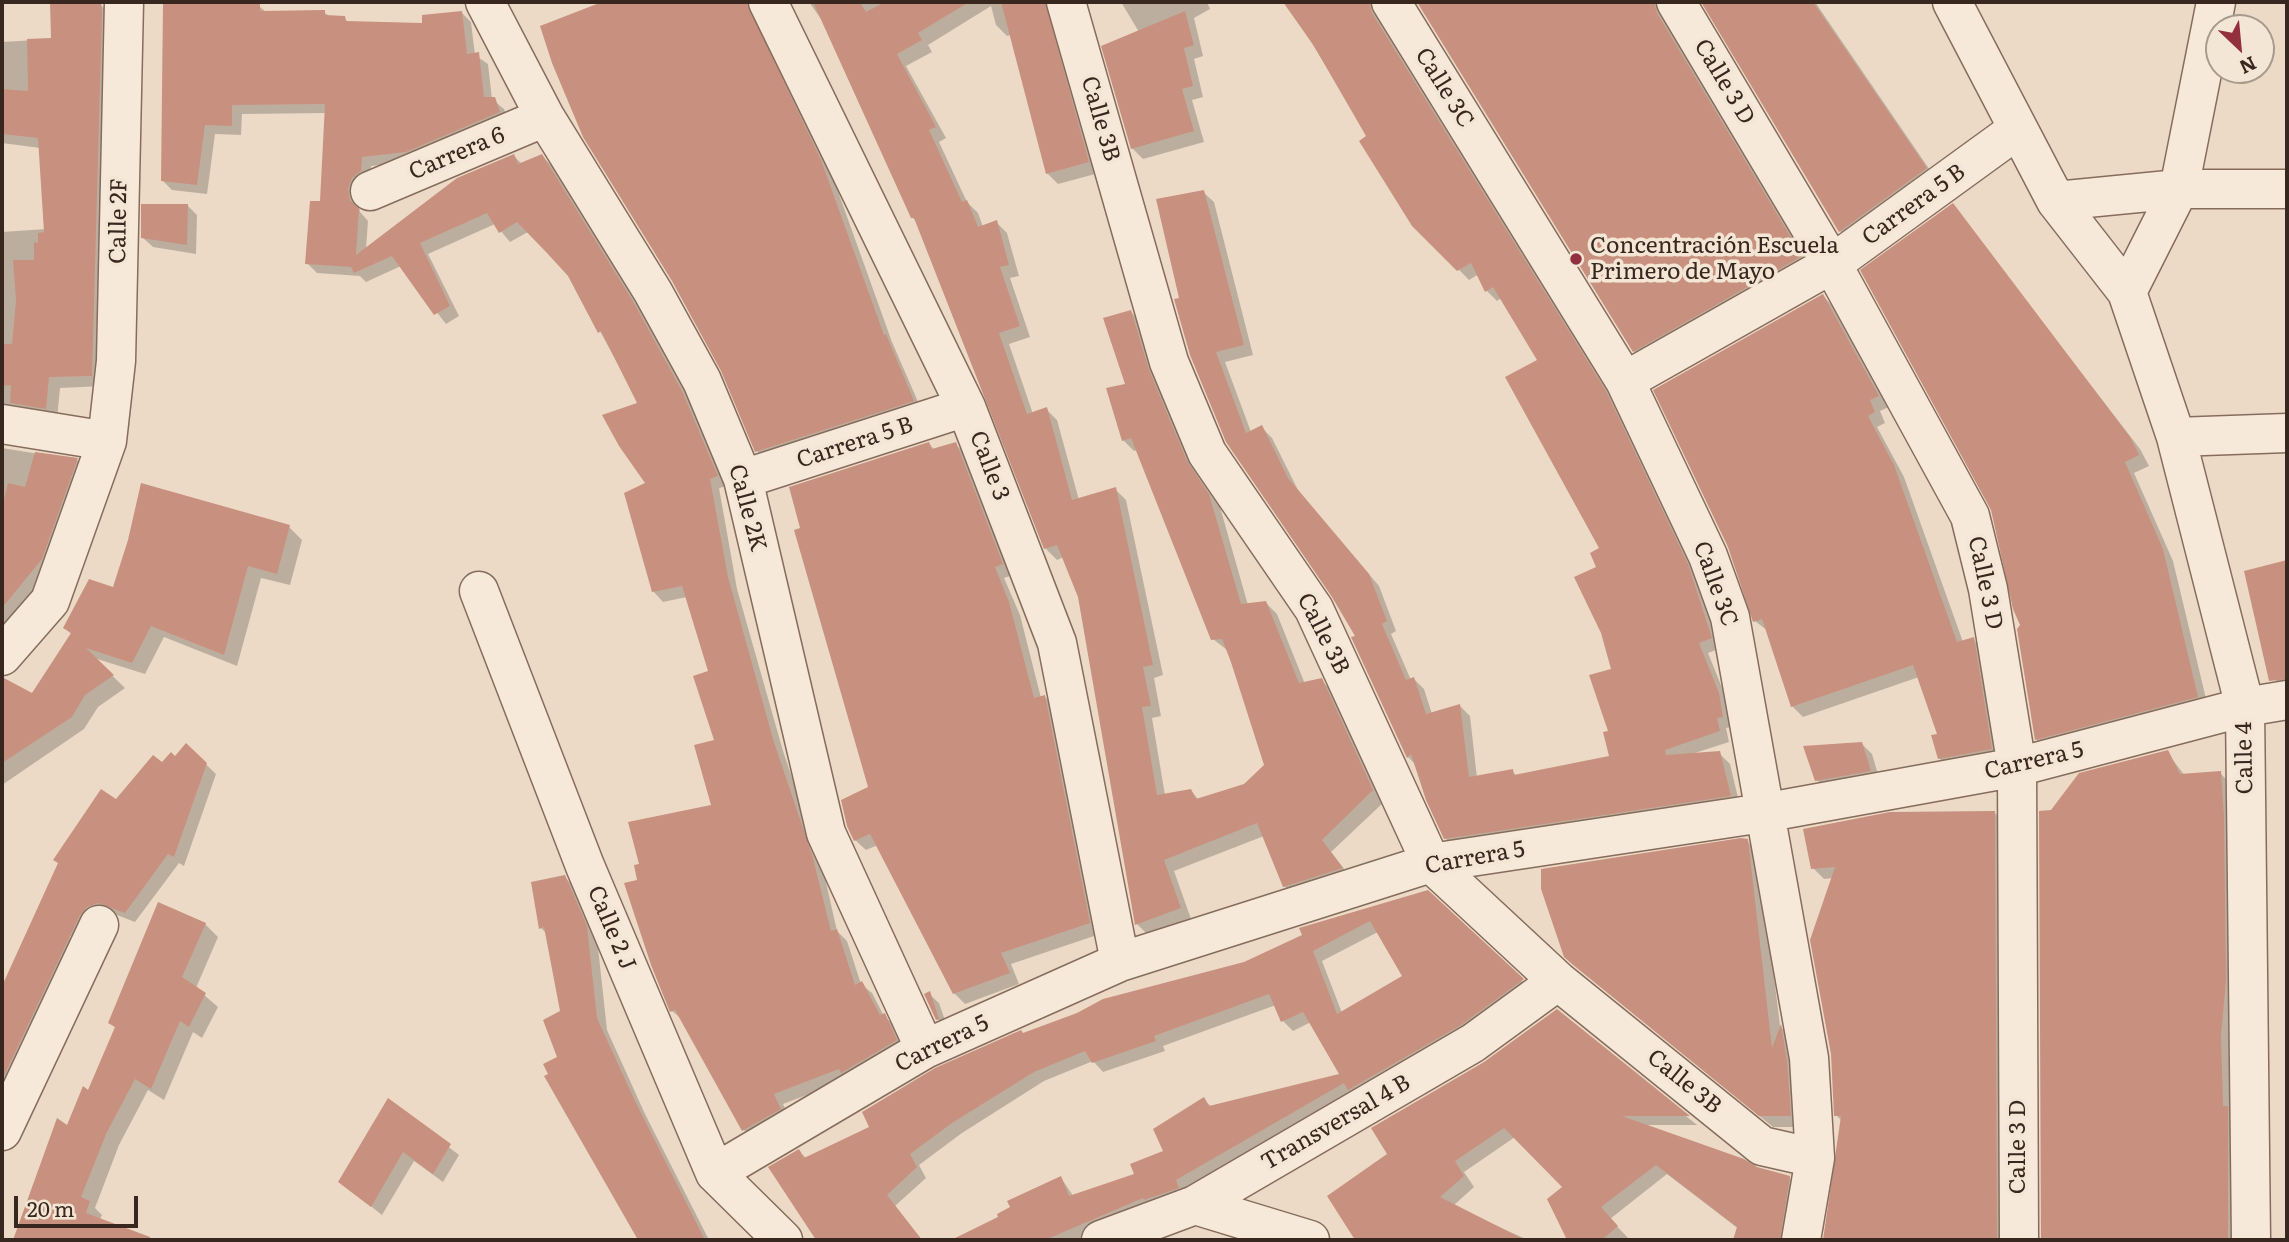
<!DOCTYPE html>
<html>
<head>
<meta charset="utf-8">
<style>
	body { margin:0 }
	#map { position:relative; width:2289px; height:1242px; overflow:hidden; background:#ecdac6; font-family:Literata,serif }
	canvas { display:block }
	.frame { position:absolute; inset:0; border:4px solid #37271f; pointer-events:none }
	.north { position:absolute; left:2205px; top:14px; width:70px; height:70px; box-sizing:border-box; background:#f4e6d5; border:2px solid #a89a8c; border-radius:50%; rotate:154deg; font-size:19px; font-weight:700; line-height:28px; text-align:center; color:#37271f }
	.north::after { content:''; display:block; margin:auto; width:24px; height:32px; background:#923040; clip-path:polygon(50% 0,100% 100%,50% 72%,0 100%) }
	.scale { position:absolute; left:14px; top:1196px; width:124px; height:32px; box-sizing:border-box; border:4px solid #37271f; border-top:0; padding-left:9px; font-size:21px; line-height:24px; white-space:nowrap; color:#37271f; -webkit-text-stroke:5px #f4e6d5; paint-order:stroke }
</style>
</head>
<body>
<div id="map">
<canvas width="2289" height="1242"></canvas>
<div class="frame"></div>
<div class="north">N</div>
<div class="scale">20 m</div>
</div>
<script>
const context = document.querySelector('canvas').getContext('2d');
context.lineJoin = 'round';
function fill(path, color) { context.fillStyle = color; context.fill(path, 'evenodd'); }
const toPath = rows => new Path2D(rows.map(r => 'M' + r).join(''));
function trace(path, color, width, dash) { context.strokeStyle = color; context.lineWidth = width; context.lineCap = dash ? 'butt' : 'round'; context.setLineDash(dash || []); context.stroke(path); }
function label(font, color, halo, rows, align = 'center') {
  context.font = font + ' Literata,serif'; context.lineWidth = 7; context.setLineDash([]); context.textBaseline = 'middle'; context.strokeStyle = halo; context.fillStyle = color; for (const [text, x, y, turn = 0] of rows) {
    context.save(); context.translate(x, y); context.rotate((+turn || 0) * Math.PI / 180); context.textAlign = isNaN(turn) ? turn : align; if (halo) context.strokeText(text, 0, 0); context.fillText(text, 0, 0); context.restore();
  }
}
fill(toPath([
	[602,2,759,2,831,172,892,342,922,411,767,461,757,451],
	[809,2,1059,2,1099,173,1058,184,1047,173,1011,35,1007,36,996,25,991,6,928,45,932,52,906,66,946,138,939,142,967,202,978,213,983,227,996,222,1007,233,1019,276,1010,278,1030,337,1009,344,1033,414,1046,409,1057,420,1079,500,1115,489,1126,500,1163,675,1154,678,1161,716,1152,718,1165,795,1191,791,1199,800,1245,786,1266,765,1227,650,1213,639,1138,450,1134,451,1123,440,1131,312,1142,323,1159,383,1197,474,1220,507,1248,605,1266,603,1277,614,1305,684,1321,680,1333,692,1384,802,1331,852,1352,879,1295,897,1284,886,1264,836,1174,871,1191,919,1148,935,1137,924,1080,597,1064,557,1057,560,1046,549,917,222,912,217,826,26],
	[1121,2,1207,2,1210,9,1194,18,1203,56,1194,59,1203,97,1192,100,1204,142,1143,159,1132,148,1139,32],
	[1299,2,1382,2,1379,13,1382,26,1616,404,1698,577,1721,648,1708,653,1729,705,1732,727,1726,728,1729,742,1695,753,1719,753,1730,764,1740,806,1456,849,1445,838,1417,766,1408,757,1353,638,1357,636,1334,596,1228,442,1181,299,1203,192,1214,202,1253,355,1225,362,1251,432,1261,427,1272,438,1298,490,1379,586,1396,631,1391,634,1411,680,1414,679,1424,689,1432,714,1460,706,1470,716,1477,778,1512,771,1517,776,1611,758,1613,670,1599,567,1602,549,1540,361,1501,298,1497,301,1487,291,1479,274,1469,280,1414,224,1369,137,1296,17,1307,12],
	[1419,2,1667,2,1664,13,1667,25,1811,267,1644,361,1634,351],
	[1703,2,1815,2,1936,179,1850,241,1840,231],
	[101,5,112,16,103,386,60,388,57,419,2,418,2,232,46,229,40,148,2,143,2,42,53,39],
	[259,6,266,12,324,12,330,17,344,18,349,23,424,24,461,12,471,22,475,55,488,64,492,99,504,109,509,122,416,162,371,166,370,181,358,200,360,212,368,221,366,249,514,156,522,164,542,156,552,166,644,315,692,402,727,486,719,488,737,589,783,751,823,869,837,931,847,941,861,984,872,993,884,1016,894,1025,906,1051,849,1079,783,1104,790,1119,754,1140,744,1130,683,1020,672,1011,639,881,713,806,716,741,710,673,687,597,663,602,653,591,640,404,569,275,528,232,510,242,495,224,428,254,459,316,446,324,401,266,366,282,360,276,317,273,307,263,322,203,326,113,242,114,241,135,215,134,207,194,172,190,162,180],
	[187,205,197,215,196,254,153,247,142,237],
	[1953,206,2140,449,2149,466,2134,473,2173,561,2208,707,2047,750,2036,739,2022,625],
	[1823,296,1834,307,1889,407,1880,411,1885,423,1877,427,1904,477,1963,642,1973,639,1984,650,2002,760,1950,769,1939,758,1939,735,1919,677,1803,717,1792,706,1768,631,1755,621],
	[929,444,935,450,955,444,966,454,1013,575,1004,578,1020,615,1041,698,1044,696,1055,707,1100,934,1011,964,1019,984,965,1004,954,993,878,845,866,850,855,840,870,788],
	[2,448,77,460,88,471,53,570,2,633],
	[289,527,302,540,290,585,261,578,237,666,164,637,145,674,94,658,125,688,98,707,84,729,2,785,2,694,15,685,32,695,72,635,66,628,114,589],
	[2287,562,2287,689,2285,689,2274,679,2246,572],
	[1862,744,1872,754,1880,781,1827,790,1817,780],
	[187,746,216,774,184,866,179,863,135,922,109,912,2,1111,2,990,36,919,72,938,41,905,116,801,162,765,175,759],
	[2167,752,2185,776,2220,773,2231,784,2237,1240,2043,1240,2041,812,2052,812],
	[1995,813,2005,823,2007,1240,1825,1240,1842,1121,1836,1115,1833,878,1824,879,1813,868],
	[1747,841,1759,853,1780,1026,1792,1038,1802,1127,1773,1127,1579,969],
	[565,877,575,888,597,938,607,1030,645,1114,709,1240,640,1240,547,1077,559,1057,562,1012,547,934,541,928],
	[1427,892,1532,990,1185,1190,1080,1240,987,1240,982,1227,1061,1178,1074,1197,1136,1175,1165,1152,1204,1100,1212,1107,1342,1075,1311,1022,1293,1031,1283,1021,1276,1005,1163,1046,1165,1051,1103,1072,1093,1061,1044,1081,962,1133,919,1165,926,1178,895,1206,922,1240,819,1240,811,1232,799,1151,807,1159,872,1127,1023,1035,1245,964,1304,936,1301,929],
	[1378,932,1404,977,1342,1013,1322,961],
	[205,924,218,937,196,988,218,1007,202,1038,193,1032,164,1100,148,1090,119,1145,95,1208,102,1215,99,1221,109,1231,106,1240,15,1240,33,1185,89,1092,116,1028,110,1023],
	[929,994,939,1003,948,1029,937,1019],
	[1557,1011,1697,1125,1646,1125,1756,1169,1789,1177,1800,1188,1793,1240,1753,1240,1667,1174,1610,1219,1630,1240,1569,1240,1549,1199,1565,1187,1515,1137,1464,1172,1474,1187,1453,1206,1528,1240,1359,1240,1330,1196,1389,1155,1485,1063],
	[389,1101,459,1155,443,1182,414,1161,382,1215,340,1182]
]), '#0003');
fill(toPath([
	[50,2,101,2,102,14,92,376,49,377,46,409,10,403,11,385,2,386,2,344,12,344,16,300,13,260,34,260,34,242,38,243,38,233,44,232,38,138,2,134,2,89,28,91,27,39,51,38],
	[602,2,746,2,821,160,884,335,886,334,914,401,755,452,721,371,672,281,583,137,552,63,540,26],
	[813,2,860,2,866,12,885,2,969,2,918,33,922,40,897,54,936,127,929,130,962,202,967,200,978,227,997,220,1009,265,1000,267,1020,326,999,333,1027,414,1047,407,1072,500,1116,487,1153,665,1143,667,1151,706,1142,707,1157,795,1191,789,1196,799,1244,784,1264,765,1231,662,1222,639,1211,640,1131,438,1122,441,1106,388,1125,384,1103,318,1131,310,1149,370,1187,461,1209,494,1241,604,1266,601,1299,683,1322,678,1373,790,1322,840,1343,868,1283,887,1257,823,1164,860,1181,908,1135,925,1078,597,1057,545,1044,549,914,218,911,218],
	[1001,2,1045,2,1089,162,1046,174],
	[1283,2,1369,2,1372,13,1606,391,1688,564,1712,638,1699,643,1719,693,1723,717,1717,718,1720,731,1665,750,1666,755,1720,751,1731,796,1444,839,1426,800,1411,754,1407,758,1351,637,1355,636,1332,597,1226,442,1190,355,1174,299,1179,298,1156,199,1204,190,1244,345,1216,352,1246,433,1262,425,1288,478,1369,574,1387,621,1382,624,1406,680,1414,677,1426,714,1460,704,1469,777,1513,769,1514,775,1609,756,1603,732,1608,731,1589,675,1611,669,1601,633,1574,577,1596,567,1590,553,1599,548,1505,377,1537,360,1493,287,1485,292,1471,263,1457,271,1412,226,1359,141,1366,136,1314,46],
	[1417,2,1654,2,1657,13,1802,256,1633,352],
	[1701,2,1813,2,1927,168,1839,232],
	[163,3,260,4,260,11,325,10,325,15,345,16,346,21,422,23,422,15,462,11,467,54,479,52,484,97,495,97,500,112,406,152,362,157,361,171,352,178,348,189,350,200,359,209,356,255,457,178,514,154,518,164,542,154,634,303,682,391,718,476,710,479,728,577,773,739,813,858,831,931,837,929,855,985,862,981,880,1015,885,1013,897,1040,841,1073,839,1069,774,1094,781,1109,742,1131,675,1010,670,1012,651,965,624,883,637,880,634,865,639,864,628,822,711,805,694,745,714,740,693,676,708,671,682,586,652,592,624,493,645,483,619,446,602,415,637,403,601,331,598,333,568,276,547,253,517,222,499,233,487,213,420,243,450,306,434,315,392,256,354,273,351,267,305,264,310,201,320,201,325,104,232,105,232,126,205,125,197,185,161,181],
	[1185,11,1194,45,1184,48,1193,86,1182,89,1194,131,1131,149,1101,46],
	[1953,203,2130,437,2139,455,2125,462,2163,549,2198,697,2035,740,2017,629,2020,625,2013,609,1991,510,1860,270],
	[141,204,188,204,187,245,141,238],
	[1823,294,1879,396,1870,400,1875,412,1868,416,1894,465,1957,642,1974,637,1992,749,1938,759,1931,735,1937,734,1913,665,1791,707,1762,619,1753,622,1728,547,1653,390],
	[929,442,932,449,956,442,1003,564,995,567,1009,602,1034,698,1045,695,1090,923,1001,953,1010,973,953,994,870,834,854,841,847,826,841,800,868,787,794,530,800,528,789,487],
	[35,452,78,458,42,559,2,608,2,508,8,483,25,487],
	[141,483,290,525,277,574,248,566,224,655,151,626,132,663,86,648,114,675,85,695,72,717,2,763,2,677,32,693,71,633,63,628,89,579,113,587,128,540],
	[2287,560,2287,679,2269,681,2244,571],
	[1862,742,1871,771,1815,781,1803,746],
	[186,743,207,763,174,857,168,854,125,913,98,903,87,907,80,915,2,1080,2,986,58,863,53,860,101,789,116,799,153,755,162,762,171,752,175,756],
	[2168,750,2180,774,2221,771,2224,816,2226,980,2221,1036,2223,1106,2228,1106,2228,1240,2041,1240,2039,811,2051,810,2079,773],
	[1995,811,1997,1240,1823,1240,1841,1116,1834,1116,1831,1054,1810,940,1835,867,1811,869,1803,829,1890,812],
	[1741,838,1748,839,1772,1048,1781,1024,1787,1061,1791,1116,1759,1116,1572,964,1564,957,1541,889,1541,869],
	[565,875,587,926,597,1018,635,1101,705,1240,638,1240,544,1076,548,1074,543,1064,557,1057,543,1020,560,1011,544,927,539,929,531,882],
	[1428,890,1524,979,1461,1025,1348,1090,1344,1083,1176,1180,1179,1188,1144,1200,1143,1198,1045,1240,951,1240,998,1217,997,1214,1010,1207,1007,1201,1061,1176,1069,1196,1134,1174,1130,1164,1163,1151,1153,1129,1204,1097,1209,1106,1339,1074,1303,1012,1281,1022,1269,994,1154,1036,1156,1041,1092,1063,1085,1051,1034,1072,952,1123,910,1154,917,1167,887,1195,922,1240,816,1240,768,1167,799,1149,804,1158,869,1127,862,1112,935,1068,1021,1030,1023,1033,1077,1013,1103,999,1244,962,1302,935,1299,928],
	[1370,921,1402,976,1337,1014,1313,951],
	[158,902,206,923,182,977,206,993,189,1027,180,1021,151,1089,135,1079,107,1132,81,1197,90,1201,86,1213,150,1237,150,1240,13,1240,57,1118,67,1125,83,1086,88,1090,115,1027,108,1023],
	[930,991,939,1019,936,1020,924,994],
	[1557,1009,1690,1116,1622,1116,1744,1159,1757,1167,1790,1176,1780,1240,1733,1240,1737,1227,1656,1165,1601,1207,1618,1226,1602,1240,1567,1240,1547,1199,1562,1187,1504,1128,1455,1161,1464,1176,1440,1197,1525,1240,1355,1240,1327,1196,1387,1154,1371,1128,1484,1062],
	[388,1098,451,1144,433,1174,403,1152,371,1207,338,1182]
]), '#c8907e');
const street = toPath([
	[485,2,545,117,653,292,702,381,743,479,826,833,925,1049],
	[768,2,966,407,1057,643,1120,962],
	[1066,2,1169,362,1207,453,1314,609,1431,863,1558,981,1762,1146,1815,1158],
	[1391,2,1625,381,1708,556,1730,617,1809,1058,1815,1158,1801,1240],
	[1676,2,1832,264,1970,516,1988,589,2017,767,2019,1240],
	[1952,2,2056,201,2127,292,2176,437,2245,707,2251,1240],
	[370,191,545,117],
	[2056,201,2179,189,2287,189],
	[2127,292,2179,189,2216,2],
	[1625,381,1832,264,2018,129],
	[2,424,107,441],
	[2176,437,2287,433],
	[743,479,966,407],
	[479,591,585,866,715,1173,783,1240],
	[2,656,50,601,107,441,116,361,124,2],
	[2,1131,99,925],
	[715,1173,925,1049,1120,962,1431,863,1763,813,2017,767,2245,707,2287,700],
	[1195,1205,1310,1240],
	[1101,1240,1195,1205,1473,1043,1558,981]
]);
trace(street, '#866c5c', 41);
trace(street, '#f7e9d9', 38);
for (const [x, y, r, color] of [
	[1576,259,7,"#923040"]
]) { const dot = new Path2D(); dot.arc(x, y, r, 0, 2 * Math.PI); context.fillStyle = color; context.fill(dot); trace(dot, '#f4e6d5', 2.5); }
label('23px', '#37271f', '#f4e6d5', [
	["Calle 3 D",1724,82,59],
	["Calle 3C",1444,88,58],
	["Calle 3B",1100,119,74],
	["Carrera 6",457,154,-23],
	["Carrera 5 B",1914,205,-36],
	["Calle 2F",119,221,-89],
	["Carrera 5 B",855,443,-18],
	["Calle 3",989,466,69],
	["Calle 2K",747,508,75],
	["Calle 3 D",1985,583,78],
	["Calle 3C",1715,584,70],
	["Calle 3B",1323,634,63],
	["Calle 4",2245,758,-91],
	["Carrera 5",2034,761,-13],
	["Carrera 5",1475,858,-10],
	["Calle 2 J",611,928,67],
	["Carrera 5",942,1044,-26],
	["Calle 3B",1684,1082,39],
	["Transversal 4 B",1336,1123,-30],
	["Calle 3 D",2018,1147,-90]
]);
label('23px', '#37271f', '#f4e6d5', [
	["Concentración Escuela",1590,246],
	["Primero de Mayo",1590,272]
], 'left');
</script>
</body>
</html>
